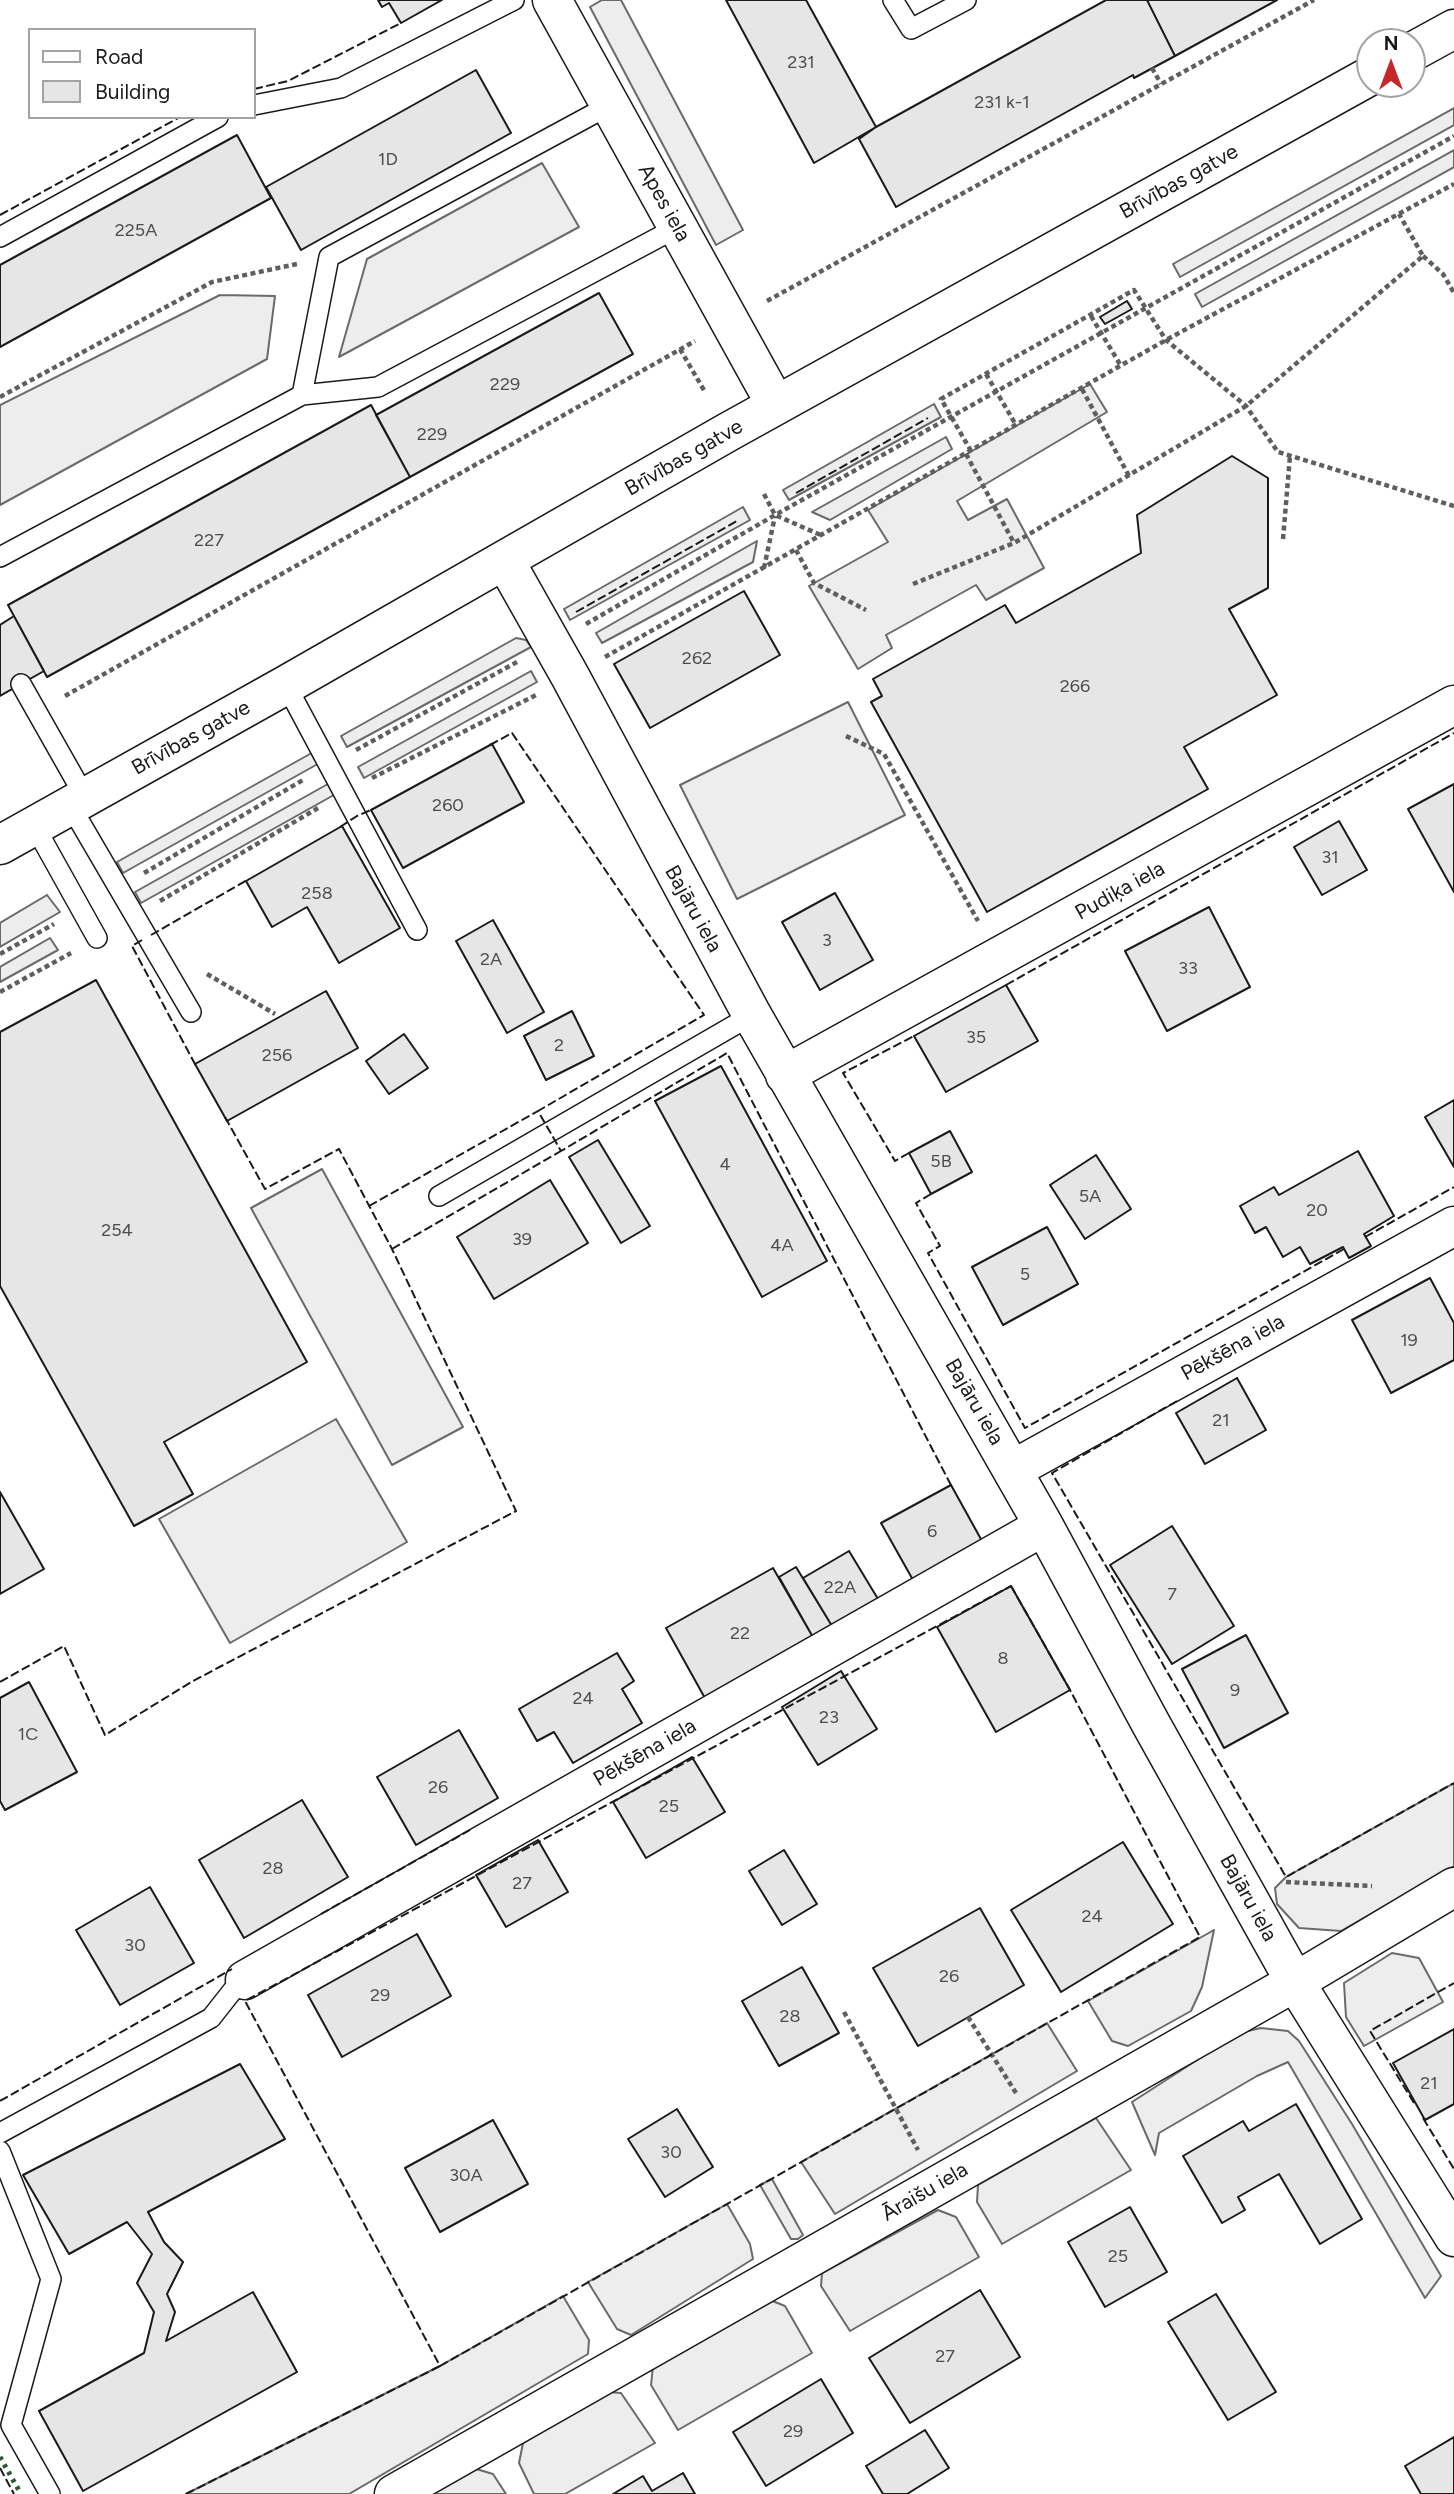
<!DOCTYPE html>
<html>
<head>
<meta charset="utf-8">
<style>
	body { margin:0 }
	#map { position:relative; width:1454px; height:2494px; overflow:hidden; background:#fff; font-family:Figtree,sans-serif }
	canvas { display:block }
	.legend { position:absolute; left:28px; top:28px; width:228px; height:91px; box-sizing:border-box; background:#fff; border:2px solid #a3a3a3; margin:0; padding:9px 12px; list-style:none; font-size:21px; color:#1a1a1a }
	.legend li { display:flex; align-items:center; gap:14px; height:35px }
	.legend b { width:35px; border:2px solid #a3a3a3 }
	.north { position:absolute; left:1356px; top:28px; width:70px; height:70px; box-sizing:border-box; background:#fff; border:2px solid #a3a3a3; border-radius:50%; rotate:0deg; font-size:19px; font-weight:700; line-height:28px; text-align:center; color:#1a1a1a }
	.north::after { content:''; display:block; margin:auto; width:24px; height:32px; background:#c62828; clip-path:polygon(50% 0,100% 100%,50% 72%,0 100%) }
</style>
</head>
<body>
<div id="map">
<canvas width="1454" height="2494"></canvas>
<ul class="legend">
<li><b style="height:9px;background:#fff"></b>Road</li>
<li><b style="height:19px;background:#e6e6e6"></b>Building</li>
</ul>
<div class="north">N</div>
</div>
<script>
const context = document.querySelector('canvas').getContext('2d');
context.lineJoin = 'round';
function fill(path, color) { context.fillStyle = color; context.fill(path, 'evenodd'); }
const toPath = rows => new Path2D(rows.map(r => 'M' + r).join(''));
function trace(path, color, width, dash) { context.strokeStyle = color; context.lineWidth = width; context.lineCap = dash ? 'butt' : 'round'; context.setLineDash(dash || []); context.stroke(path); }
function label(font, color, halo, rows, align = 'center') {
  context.font = font + ' Figtree,sans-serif'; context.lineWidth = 5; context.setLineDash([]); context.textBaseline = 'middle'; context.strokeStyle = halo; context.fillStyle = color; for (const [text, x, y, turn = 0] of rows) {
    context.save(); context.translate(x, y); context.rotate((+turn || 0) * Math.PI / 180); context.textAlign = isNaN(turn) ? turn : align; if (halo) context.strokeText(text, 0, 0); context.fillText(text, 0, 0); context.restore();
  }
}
const built = toPath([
	[602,0,621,0,743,230,716,245,590,7,602,0],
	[1454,108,1454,125,1180,277,1173,264,1454,108],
	[1454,150,1454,167,1202,307,1195,294,1454,150],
	[542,163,579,227,339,357,367,259,542,163],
	[220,295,275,296,267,359,0,505,0,405,220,295],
	[1090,384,1107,412,957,501,968,520,1007,499,1044,568,986,600,976,585,886,635,892,648,858,669,809,586,888,542,868,510,1090,384],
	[934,404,941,417,789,500,783,490,934,404],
	[946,437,952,449,830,520,812,512,946,437],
	[743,507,750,520,570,620,564,609,743,507],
	[757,541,753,562,602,643,596,633,757,541],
	[516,638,526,640,531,647,347,747,341,736,516,638],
	[531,671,537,682,364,778,358,767,531,671],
	[848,702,905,815,737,899,680,785,848,702],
	[317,750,323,761,123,873,117,862,317,750],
	[335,780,341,791,141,903,135,892,335,780],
	[47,895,60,912,0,947,0,923,47,895],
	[50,938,58,950,0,982,0,967,50,938],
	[322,1169,463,1427,392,1465,251,1208,322,1169],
	[336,1419,407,1542,230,1643,159,1519,336,1419],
	[1454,1783,1454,1866,1341,1931,1299,1928,1277,1904,1275,1888,1286,1877,1454,1783],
	[1214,1930,1202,1987,1191,2011,1128,2046,1112,2041,1088,2001,1214,1930],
	[1392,1953,1419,1958,1443,2002,1364,2046,1346,2017,1344,1983,1392,1953],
	[1047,2023,1077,2071,835,2214,801,2162,1047,2023],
	[1261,2028,1288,2031,1299,2041,1352,2124,1441,2276,1425,2298,1288,2062,1257,2076,1159,2133,1155,2155,1132,2102,1239,2033,1261,2028],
	[1096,2118,1131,2170,1002,2244,977,2202,978,2185,1096,2118],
	[772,2179,803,2235,798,2239,791,2239,760,2185,772,2179],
	[727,2204,750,2244,753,2259,631,2335,617,2329,588,2282,727,2204],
	[938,2210,956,2217,979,2257,850,2331,821,2286,822,2273,938,2210],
	[563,2296,589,2340,588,2354,349,2494,186,2494,440,2366,563,2296],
	[770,2300,785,2306,812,2353,678,2430,651,2385,653,2366,770,2300],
	[608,2392,621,2393,655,2443,565,2494,534,2494,519,2463,523,2443,608,2392],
	[473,2468,493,2474,506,2494,429,2494,473,2468]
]);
fill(built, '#ededed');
trace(built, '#6a6a6a', 2);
const building = toPath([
	[378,0,442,0,401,23,389,3,382,7,378,0],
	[726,0,806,0,876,127,814,163,726,0],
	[1106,0,1147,0,1175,56,1134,78,1133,75,896,207,859,139,876,127,1106,0],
	[1147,0,1277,0,1175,56,1147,0],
	[476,70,511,133,301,250,266,187,476,70],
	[237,135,271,198,0,347,0,265,237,135],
	[599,293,633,354,410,477,376,415,599,293],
	[1127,301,1132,309,1105,324,1100,317,1127,301],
	[371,405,410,477,47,677,8,605,371,405],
	[1232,456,1268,478,1268,588,1229,609,1277,695,1184,747,1208,789,987,912,871,702,882,696,873,679,1005,605,1016,623,1141,553,1137,515,1232,456],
	[744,591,780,655,650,728,614,664,744,591],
	[14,616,44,671,0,696,0,625,14,616],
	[492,744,524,802,403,868,371,810,492,744],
	[1454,784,1454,892,1408,809,1454,784],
	[1339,821,1367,870,1322,895,1294,847,1339,821],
	[342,826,400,928,339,963,307,907,272,927,246,881,342,826],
	[835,893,873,960,820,990,782,922,835,893],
	[1209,907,1250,987,1167,1031,1125,951,1209,907],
	[493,920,544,1012,507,1033,456,941,493,920],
	[96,980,307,1362,164,1442,193,1494,134,1526,0,1286,0,1032,96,980],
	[1006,985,1038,1041,946,1092,914,1036,1006,985],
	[326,991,358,1048,227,1121,195,1064,326,991],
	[572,1011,594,1056,546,1080,524,1036,572,1011],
	[404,1034,428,1068,389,1094,366,1061,404,1034],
	[721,1066,827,1261,762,1297,655,1101,721,1066],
	[1454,1100,1454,1167,1425,1117,1454,1100],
	[950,1131,972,1172,931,1194,909,1153,950,1131],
	[598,1140,650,1226,621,1243,569,1157,598,1140],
	[1358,1151,1394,1216,1364,1234,1371,1246,1349,1258,1343,1247,1310,1264,1300,1247,1283,1257,1266,1227,1255,1233,1240,1206,1274,1187,1279,1195,1358,1151],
	[1096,1155,1131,1209,1085,1239,1050,1185,1096,1155],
	[550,1180,588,1243,494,1299,457,1237,550,1180],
	[1047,1227,1078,1284,1003,1325,972,1267,1047,1227],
	[1430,1278,1454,1323,1454,1360,1391,1393,1352,1320,1430,1278],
	[1237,1378,1266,1430,1205,1464,1176,1413,1237,1378],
	[951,1485,982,1541,913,1580,881,1523,951,1485],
	[0,1492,44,1569,0,1594,0,1492],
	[1172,1526,1234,1626,1172,1664,1110,1565,1172,1526],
	[849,1551,878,1599,832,1626,803,1578,849,1551],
	[796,1567,832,1626,814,1639,779,1577,796,1567],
	[773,1568,814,1639,706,1700,666,1628,773,1568],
	[1011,1586,1070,1690,996,1732,937,1627,1011,1586],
	[1246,1635,1288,1713,1224,1748,1182,1669,1246,1635],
	[617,1653,634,1681,622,1689,642,1723,573,1763,554,1732,537,1741,519,1709,617,1653],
	[841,1671,877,1729,818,1765,782,1707,841,1671],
	[29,1682,77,1772,5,1810,0,1801,0,1698,29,1682],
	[459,1730,498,1798,416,1845,377,1777,459,1730],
	[692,1757,725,1812,646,1858,613,1802,692,1757],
	[302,1800,348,1877,244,1938,199,1860,302,1800],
	[538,1840,568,1892,506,1927,476,1875,538,1840],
	[1123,1842,1173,1924,1061,1992,1011,1910,1123,1842],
	[784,1850,817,1904,782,1925,749,1871,784,1850],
	[150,1887,194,1963,120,2005,76,1930,150,1887],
	[980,1908,1024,1985,918,2046,873,1968,980,1908],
	[417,1934,451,1996,342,2057,308,1995,417,1934],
	[802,1967,839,2033,779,2066,742,2001,802,1967],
	[1454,2029,1454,2104,1425,2120,1393,2063,1454,2029],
	[240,2064,285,2139,148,2212,164,2242,183,2262,167,2294,175,2312,166,2341,253,2292,297,2372,83,2491,39,2411,144,2353,154,2312,137,2283,152,2254,127,2222,69,2254,23,2175,240,2064],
	[1296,2104,1362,2219,1320,2244,1279,2174,1238,2197,1245,2210,1222,2223,1183,2156,1243,2121,1249,2131,1296,2104],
	[677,2109,713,2167,665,2197,628,2139,677,2109],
	[493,2120,528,2184,440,2232,405,2168,493,2120],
	[1130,2207,1167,2272,1105,2307,1068,2242,1130,2207],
	[980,2290,1020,2357,910,2423,869,2358,980,2290],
	[1216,2294,1276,2392,1228,2420,1168,2322,1216,2294],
	[821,2379,853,2433,766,2486,733,2432,821,2379],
	[925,2430,949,2468,907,2494,883,2494,866,2466,925,2430],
	[1454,2437,1454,2494,1421,2494,1405,2466,1454,2437],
	[683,2473,695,2494,613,2494,643,2476,652,2491,683,2473]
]);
fill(building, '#e6e6e6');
trace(building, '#1a1a1a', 2);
const service = toPath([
	[893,0,911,29,966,0],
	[254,105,341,88,514,0],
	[0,237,218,117],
	[302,395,329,257,610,105],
	[0,557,302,395,378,387,678,227],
	[21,684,85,797],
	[286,685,417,930],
	[70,805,191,1012],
	[34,825,97,938],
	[439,1196,752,1015],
	[0,2133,211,2018,237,1985,245,1980],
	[0,2151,51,2279,11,2425,50,2494]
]);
const minor = toPath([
	[552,0,776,405],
	[505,561,570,676,752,1015,1044,1526,1151,1724,1295,1982,1454,2237],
	[785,1075,1454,705],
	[1012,1470,1454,1226],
	[245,1980,1044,1526],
	[394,2494,1295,1982,1454,1887]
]);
const trunk = toPath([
	[1412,52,1454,29],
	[0,845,286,685,728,432,1370,76]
]);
trace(service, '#1a1a1a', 22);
trace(minor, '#1a1a1a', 41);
trace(trunk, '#1a1a1a', 41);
trace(toPath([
	[1152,68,1161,84],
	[1423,256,1443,274,1454,293],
	[767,301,1314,0],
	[1091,316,1121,366],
	[680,349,705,392],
	[986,374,1016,425],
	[1082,389,1129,476],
	[0,397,212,282,297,264],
	[971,451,941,399,1134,290,1166,340,1246,406,1278,452,1454,506],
	[966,454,1014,543],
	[764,494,775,515,823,536],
	[1283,539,1290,456],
	[796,550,814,583,866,610],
	[764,568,775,516],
	[913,584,1014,543,1246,406,1423,256,1399,214],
	[586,624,775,515,1454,136],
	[605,657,1166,340,1454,184],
	[65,696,695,341],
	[846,736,884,754,978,921],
	[356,750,517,662],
	[372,778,536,695],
	[144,873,303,780],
	[160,901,318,808],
	[0,954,54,924],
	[207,974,275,1014],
	[0,992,71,953],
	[1286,1882,1372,1886],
	[844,2012,918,2150],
	[968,2017,1016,2093]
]), '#5f5f5f', 4.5, [5, 3.5]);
trace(service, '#fff', 19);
trace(minor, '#fff', 38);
trace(trunk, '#fff', 38);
trace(toPath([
	[0,2457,21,2494]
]), '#2b5a34', 5, [3.5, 5]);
trace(toPath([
	[254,89,288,81,401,23],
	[0,215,180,117],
	[796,493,928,418],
	[576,612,737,521],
	[490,745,512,733,704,1015,538,1111,561,1151,727,1053,953,1489],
	[340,827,357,816,373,809],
	[151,935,249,879],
	[142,940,132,946,196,1066],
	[1006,985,1454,733],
	[909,1153,895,1161,843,1073,914,1036],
	[931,1194,916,1203,940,1246,928,1253,1025,1428,1344,1249],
	[369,1206,538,1111],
	[1365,1237,1454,1187],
	[392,1249,561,1151],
	[1177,1401,1052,1473,1286,1877,1454,1783],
	[1011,1586,1070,1690,1200,1937,440,2366,245,2001,1011,1586],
	[0,1682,64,1646,105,1735,193,1681,516,1511,392,1249,339,1149,265,1189,225,1117],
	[321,1914,470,1830],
	[0,2101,232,1969],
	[1414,2103,1370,2031,1454,1983],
	[1423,2118,1454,2169],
	[0,2468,14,2494],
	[186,2494,440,2366]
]), '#1a1a1a', 2, [9, 3.5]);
label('18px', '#4d4d4d', null, [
	["231",801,63],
	["231 k-1",1002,103],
	["1D",388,160],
	["225A",136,231],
	["229",505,385],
	["229",432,435],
	["227",209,541],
	["262",697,659],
	["266",1075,687],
	["260",448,806],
	["31",1330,858],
	["258",317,894],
	["3",827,941],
	["2A",491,960],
	["33",1188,969],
	["35",976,1038],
	["2",559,1046],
	["256",277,1056],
	["5B",941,1162],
	["4",725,1165],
	["5A",1090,1197],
	["20",1317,1211],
	["254",117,1231],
	["39",522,1240],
	["4A",782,1246],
	["5",1025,1275],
	["19",1409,1341],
	["21",1221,1421],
	["6",932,1532],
	["22A",840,1588],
	["7",1172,1595],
	["22",740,1634],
	["8",1003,1659],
	["9",1235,1691],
	["24",583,1699],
	["23",829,1718],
	["1C",28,1735],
	["26",438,1788],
	["25",669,1807],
	["28",273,1869],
	["27",522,1884],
	["24",1092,1917],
	["30",135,1946],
	["26",949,1977],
	["29",380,1996],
	["28",790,2017],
	["21",1429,2084],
	["30",671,2153],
	["30A",466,2176],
	["25",1118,2257],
	["27",945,2357],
	["29",793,2432]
]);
label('21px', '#1a1a1a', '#fff', [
	["Brīvības gatve",1179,182,-29],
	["Apes iela",664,203,61],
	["Brīvības gatve",684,458,-30],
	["Brīvības gatve",191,738,-29],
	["Pudiķa iela",1120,891,-29],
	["Bajāru iela",693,909,61],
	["Pēkšēna iela",1233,1348,-29],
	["Bajāru iela",974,1402,60],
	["Pēkšēna iela",645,1753,-30],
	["Bajāru iela",1248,1898,61],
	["Āraišu iela",925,2192,-30]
]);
</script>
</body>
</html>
